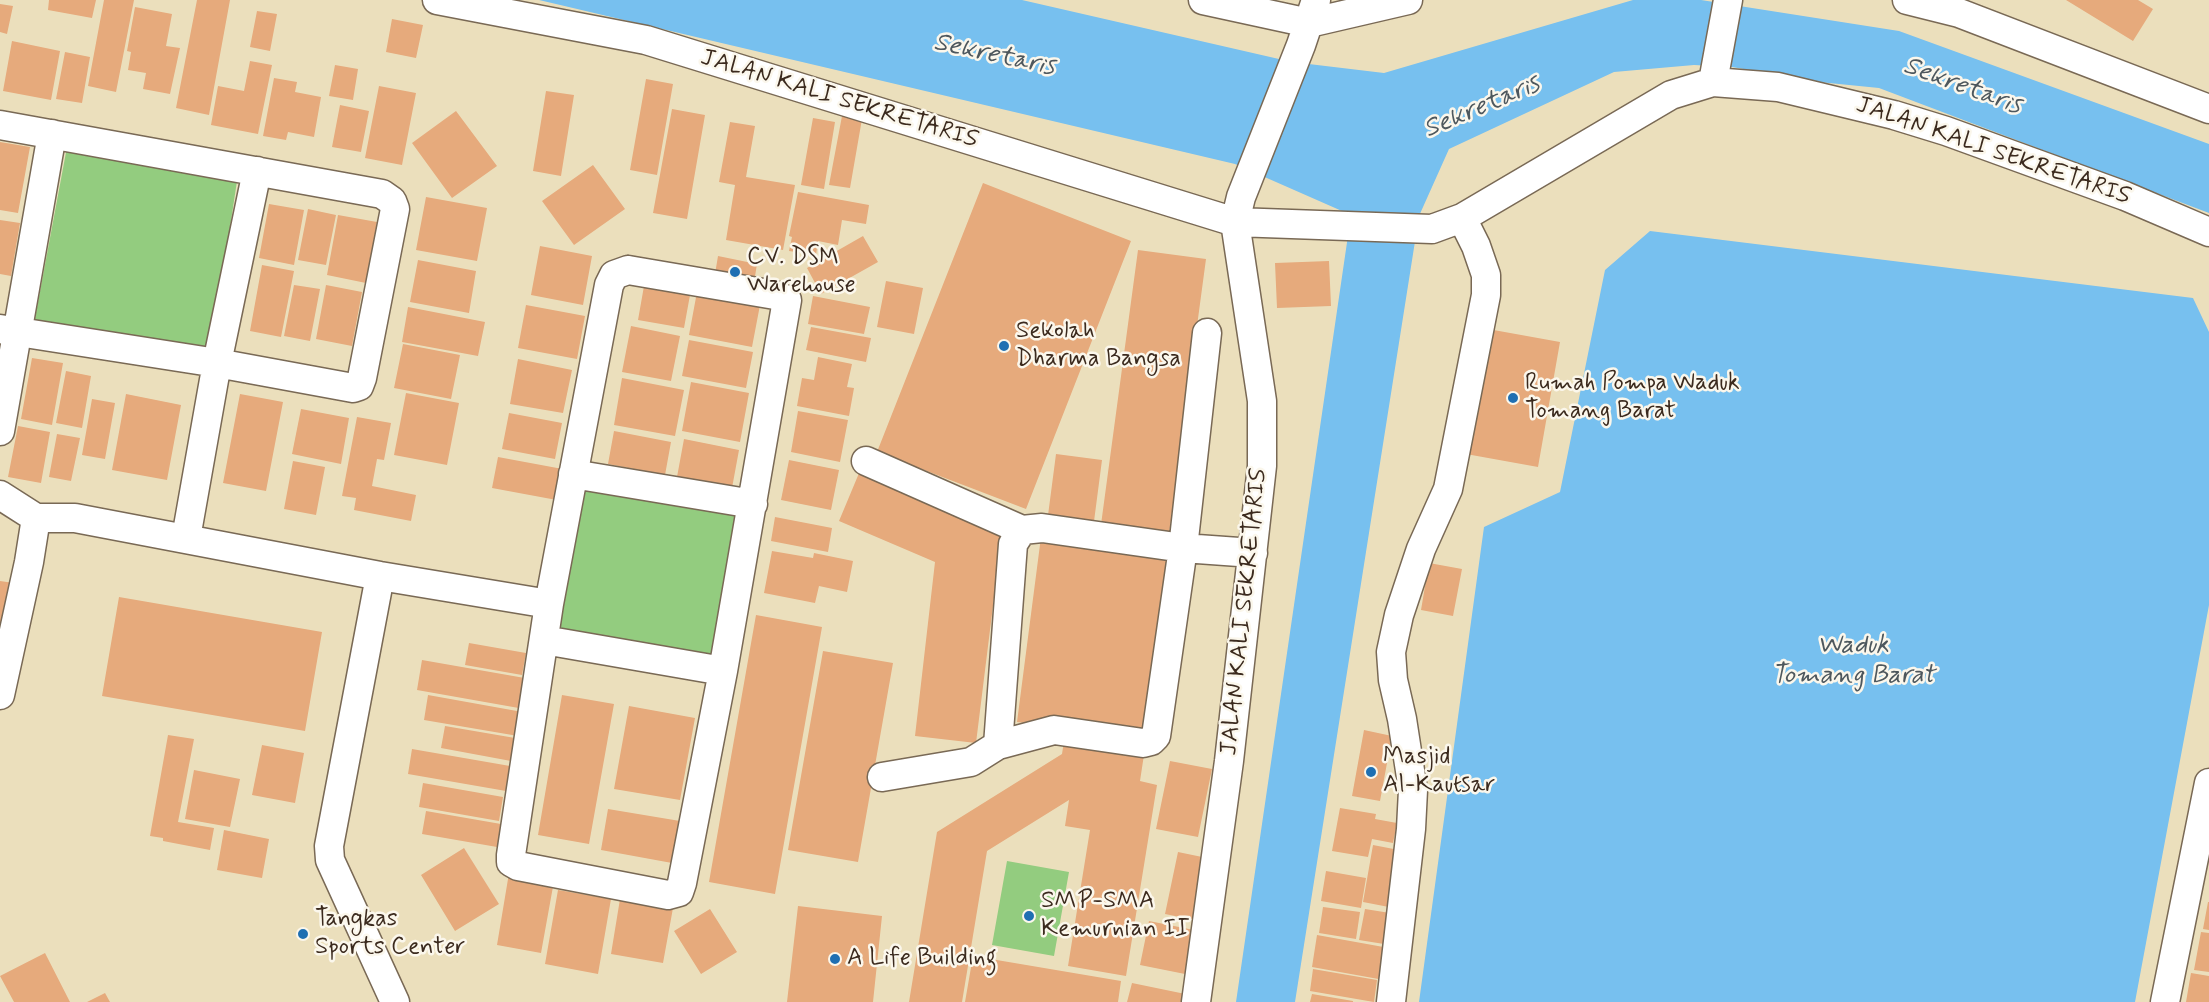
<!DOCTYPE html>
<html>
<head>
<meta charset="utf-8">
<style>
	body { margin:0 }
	canvas { display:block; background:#ebdfbc }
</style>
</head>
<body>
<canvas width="2209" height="1002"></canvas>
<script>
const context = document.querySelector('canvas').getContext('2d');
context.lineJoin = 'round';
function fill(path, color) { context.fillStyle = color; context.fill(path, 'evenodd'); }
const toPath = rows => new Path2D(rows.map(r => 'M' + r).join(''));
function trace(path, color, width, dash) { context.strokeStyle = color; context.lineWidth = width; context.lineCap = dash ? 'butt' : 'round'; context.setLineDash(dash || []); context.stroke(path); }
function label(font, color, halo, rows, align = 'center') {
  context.font = font + ' Mynerve,sans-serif'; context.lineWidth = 5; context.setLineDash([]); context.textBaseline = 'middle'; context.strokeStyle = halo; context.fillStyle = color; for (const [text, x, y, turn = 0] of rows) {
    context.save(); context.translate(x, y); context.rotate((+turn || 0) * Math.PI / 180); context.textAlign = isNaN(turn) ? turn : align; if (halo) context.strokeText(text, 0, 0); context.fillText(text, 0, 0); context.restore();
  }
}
fill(toPath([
	[67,147,237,181,210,360,33,329],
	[578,479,750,508,721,667,549,638],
	[1007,861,1069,872,1054,956,992,945]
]), '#93cc7f');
fill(toPath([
	[539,0,1022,0,1292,62,1384,73,1633,0,1701,0,1899,31,2209,144,2209,213,1879,88,1819,82,1732,67,1694,65,1614,72,1449,149,1419,216,1295,1002,1236,1002,1351,215,1235,164],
	[1650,231,2193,298,2209,332,2209,605,2135,1002,1419,1002,1484,527,1560,492,1605,270]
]), '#77c0ef');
fill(toPath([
	[49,0,96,0,92,18,48,10],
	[104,0,134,0,116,92,88,86],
	[197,0,230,0,209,115,176,108],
	[2066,0,2138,0,2153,9,2133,41],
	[0,4,13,6,7,34,0,32],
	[135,7,172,14,166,46,180,48,170,94,143,89,146,73,128,70,131,52,127,51],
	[257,11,277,14,270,51,250,47],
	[392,19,423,25,416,58,386,52],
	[12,41,60,51,51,100,3,91],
	[65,52,90,57,82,103,56,99],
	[250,61,272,65,258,134,211,125,218,86,244,91],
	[335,65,358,69,353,100,329,96],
	[274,78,297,82,295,92,321,97,314,137,288,132,286,140,263,136],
	[646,79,673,84,657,175,630,170],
	[379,86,416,93,402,165,365,158],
	[546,91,574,95,561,176,533,171],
	[340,105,369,111,361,152,332,147],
	[672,109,705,115,687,219,653,213],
	[456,111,497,166,452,198,412,143],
	[842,116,862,119,850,188,829,185],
	[813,118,835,122,824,189,801,185],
	[730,122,755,126,746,177,795,185,783,250,726,240,735,185,719,182],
	[0,142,30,147,18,213,0,210],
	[593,165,625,209,574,245,542,201],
	[983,183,1131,241,1026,509,877,452],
	[798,192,869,205,866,224,842,220,838,245,818,241,816,255,789,251,792,237,789,236],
	[426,197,487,208,477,261,416,250],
	[269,204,304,210,294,265,259,258],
	[308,209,336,215,326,265,298,260],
	[338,215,377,222,366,283,327,275],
	[0,220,20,223,11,276,0,274],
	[863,236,878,262,821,294,807,268],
	[540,246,592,256,583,305,531,295],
	[1138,250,1206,259,1168,542,1100,532],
	[718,256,757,264,753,289,714,280],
	[418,260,476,271,469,313,410,302],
	[1329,261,1331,306,1277,308,1275,263],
	[262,265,294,271,281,337,250,331],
	[886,281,923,288,914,334,877,327],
	[294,285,320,289,310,341,284,336],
	[326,285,362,292,352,346,316,339],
	[644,286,690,295,684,328,638,320],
	[697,292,760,305,752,347,689,335],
	[813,296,870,307,864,334,808,324],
	[526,305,585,316,577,359,518,348],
	[408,307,485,322,478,356,402,342],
	[631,326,680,336,671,381,622,372],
	[811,327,871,338,866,362,806,350],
	[1488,329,1560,342,1538,467,1466,454],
	[689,340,753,352,746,388,682,376],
	[403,344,460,355,451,399,394,388],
	[818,357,852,364,847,387,854,388,849,416,797,406,802,378,814,380],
	[32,358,63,363,52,425,21,419],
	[518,359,572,370,563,413,510,404],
	[66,371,91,376,82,428,56,423],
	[622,378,684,390,675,436,614,425],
	[691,382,749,393,740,442,682,431],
	[406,393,459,403,447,465,394,455],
	[126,394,181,405,167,480,112,470],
	[240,394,283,402,266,491,223,483],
	[92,399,115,403,105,459,82,455],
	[301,409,349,418,341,464,292,454],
	[798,411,848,420,840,462,791,452],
	[509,413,562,423,555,459,502,449],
	[357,417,391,423,384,460,377,459,372,486,416,495,411,521,354,510,356,498,342,496],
	[18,426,50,432,41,483,8,477],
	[614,431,671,442,665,475,608,464],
	[57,434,80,438,71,481,49,477],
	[684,439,739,450,732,488,677,477],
	[1056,454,1102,460,1093,529,1047,523],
	[498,457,568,470,562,501,492,488],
	[789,460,839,470,831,510,781,500],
	[293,461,325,467,316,515,284,509],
	[862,466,1003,525,976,743,915,736,935,562,839,521],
	[775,517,832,528,828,552,771,541],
	[1041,537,1175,556,1150,739,1017,722],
	[772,551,813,558,814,553,853,561,847,592,819,586,815,603,764,593],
	[1429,563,1462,569,1453,616,1421,610],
	[0,581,14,583,0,639],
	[119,597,322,632,305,731,102,696],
	[756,615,822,627,775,894,709,882],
	[469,643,526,653,522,675,465,665],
	[823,651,893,663,858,862,788,850],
	[422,660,536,680,530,710,417,690],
	[428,695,528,713,524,737,424,720],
	[562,695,614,704,589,844,538,835],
	[629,706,695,718,680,800,614,789],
	[445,726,515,738,511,761,441,748],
	[1364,730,1392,736,1380,801,1352,796],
	[168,735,194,739,178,822,214,828,210,850,163,841,163,838,150,836],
	[1065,735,1145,748,1140,781,1157,785,1126,976,1068,966,1090,830,1065,826,1069,800,987,851,962,1002,909,1002,937,832,1062,754],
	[262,745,304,753,295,803,252,795],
	[412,749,510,766,506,791,408,774],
	[1170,761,1212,769,1198,837,1156,829],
	[194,770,240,779,230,827,185,819],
	[423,783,503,797,499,821,419,807],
	[1340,808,1376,814,1375,819,1397,823,1393,843,1372,839,1368,857,1332,851],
	[608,809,680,821,672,863,601,850],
	[426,811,501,824,497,847,422,834],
	[224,830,269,839,262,878,217,870],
	[1373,845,1404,851,1394,908,1363,902],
	[464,848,499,904,455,931,421,875],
	[1178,852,1207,858,1195,920,1165,914],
	[1326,871,1366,878,1361,908,1321,901],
	[509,873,554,881,541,953,497,945],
	[558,890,611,899,598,974,545,964],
	[620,899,673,908,663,963,611,954],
	[2208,902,2209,902,2209,930,2203,929],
	[798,906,882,916,873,1002,787,1002],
	[1323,907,1360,912,1356,939,1319,933],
	[710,909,737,952,701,974,674,931],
	[1365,909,1390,913,1384,944,1359,940],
	[1149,921,1199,931,1190,975,1140,965],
	[2201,932,2209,933,2209,972,2194,970],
	[1317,935,1389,948,1384,980,1312,967],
	[45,953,70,1002,14,1002,0,976],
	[973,956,1121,981,1118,1002,965,1002],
	[1313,969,1377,980,1374,1002,1310,991],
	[2191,973,2209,976,2209,1002,2186,1002],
	[1132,983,1195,996,1194,1002,1127,1002],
	[105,993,110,1002,87,1002],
	[1312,994,1353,1001,1353,1002,1310,1002]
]), '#e6aa7c');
const minor = toPath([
	[437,0,646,40,1235,222,1432,229,1462,218,1671,95,1713,82,1778,87,1894,115,1946,131,2125,196,2209,232],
	[1203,0,1309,23,1408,0],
	[1907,0,1959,13,2209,109],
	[1713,82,1728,0],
	[0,125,382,194,392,201,395,209,362,378,359,386,353,388,217,363,0,329],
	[628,270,775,295,787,300,723,671,682,883,679,892,668,895,518,866,511,862,511,855,549,604,609,285,614,275,628,270],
	[0,431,52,134],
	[866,461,1022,530],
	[573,474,753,504],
	[0,495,36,518,75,518,380,576,549,604],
	[186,538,217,363,257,171],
	[380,576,329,846,330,860,395,1002],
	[544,640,723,671],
	[0,695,29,562,36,518],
	[998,745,1013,544,1022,530,1042,528,1183,548,1253,553],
	[882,777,971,762,998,745,1054,730,1143,743,1151,741,1156,736,1183,548,1207,333],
	[1196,1002,1229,761,1262,466,1262,401,1235,222,1241,197,1301,45,1316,0],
	[1391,1002,1411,829,1413,790,1402,719,1393,680,1391,652,1399,615,1421,549,1448,489,1486,295,1486,275,1476,246,1462,218],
	[2165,1002,2209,783]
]);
trace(minor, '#796955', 31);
trace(minor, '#fff', 28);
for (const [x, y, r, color] of [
	[735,272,6,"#1f6fb2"],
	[1004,346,6,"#1f6fb2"],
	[1513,398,6,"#1f6fb2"],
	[1371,772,6,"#1f6fb2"],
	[1029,916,6,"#1f6fb2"],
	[303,934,6,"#1f6fb2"],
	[835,959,6,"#1f6fb2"]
]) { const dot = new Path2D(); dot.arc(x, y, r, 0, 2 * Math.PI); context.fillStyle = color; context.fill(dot); trace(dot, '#fbf7ec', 2); }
label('24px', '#3b2a1e', '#fbf7ec', [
	["JALAN KALI SEKRETARIS",839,100,17],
	["JALAN KALI SEKRETARIS",1993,152,19],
	["JALAN KALI SEKRETARIS",1245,612,-84]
]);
label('24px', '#3b2a1e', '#fbf7ec', [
	["CV. DSM",747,258],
	["Warehouse",747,286],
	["Sekolah",1016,332],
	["Dharma Bangsa",1016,360],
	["Rumah Pompa Waduk",1525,384],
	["Tomang Barat",1525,412],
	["Masjid",1383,758],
	["Al-Kautsar",1383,786],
	["SMP-SMA",1041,902],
	["Kemurnian II",1041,930],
	["Tangkas",315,920],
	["Sports Center",315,948],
	["A Life Building",847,959]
], 'left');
label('italic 26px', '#4d575d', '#fbf7ec', [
	["Sekretaris",994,56,12],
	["Sekretaris",1962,87,20],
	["Sekretaris",1482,108,-23],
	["Waduk",1853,647],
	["Tomang Barat",1853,677]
]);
</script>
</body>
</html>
